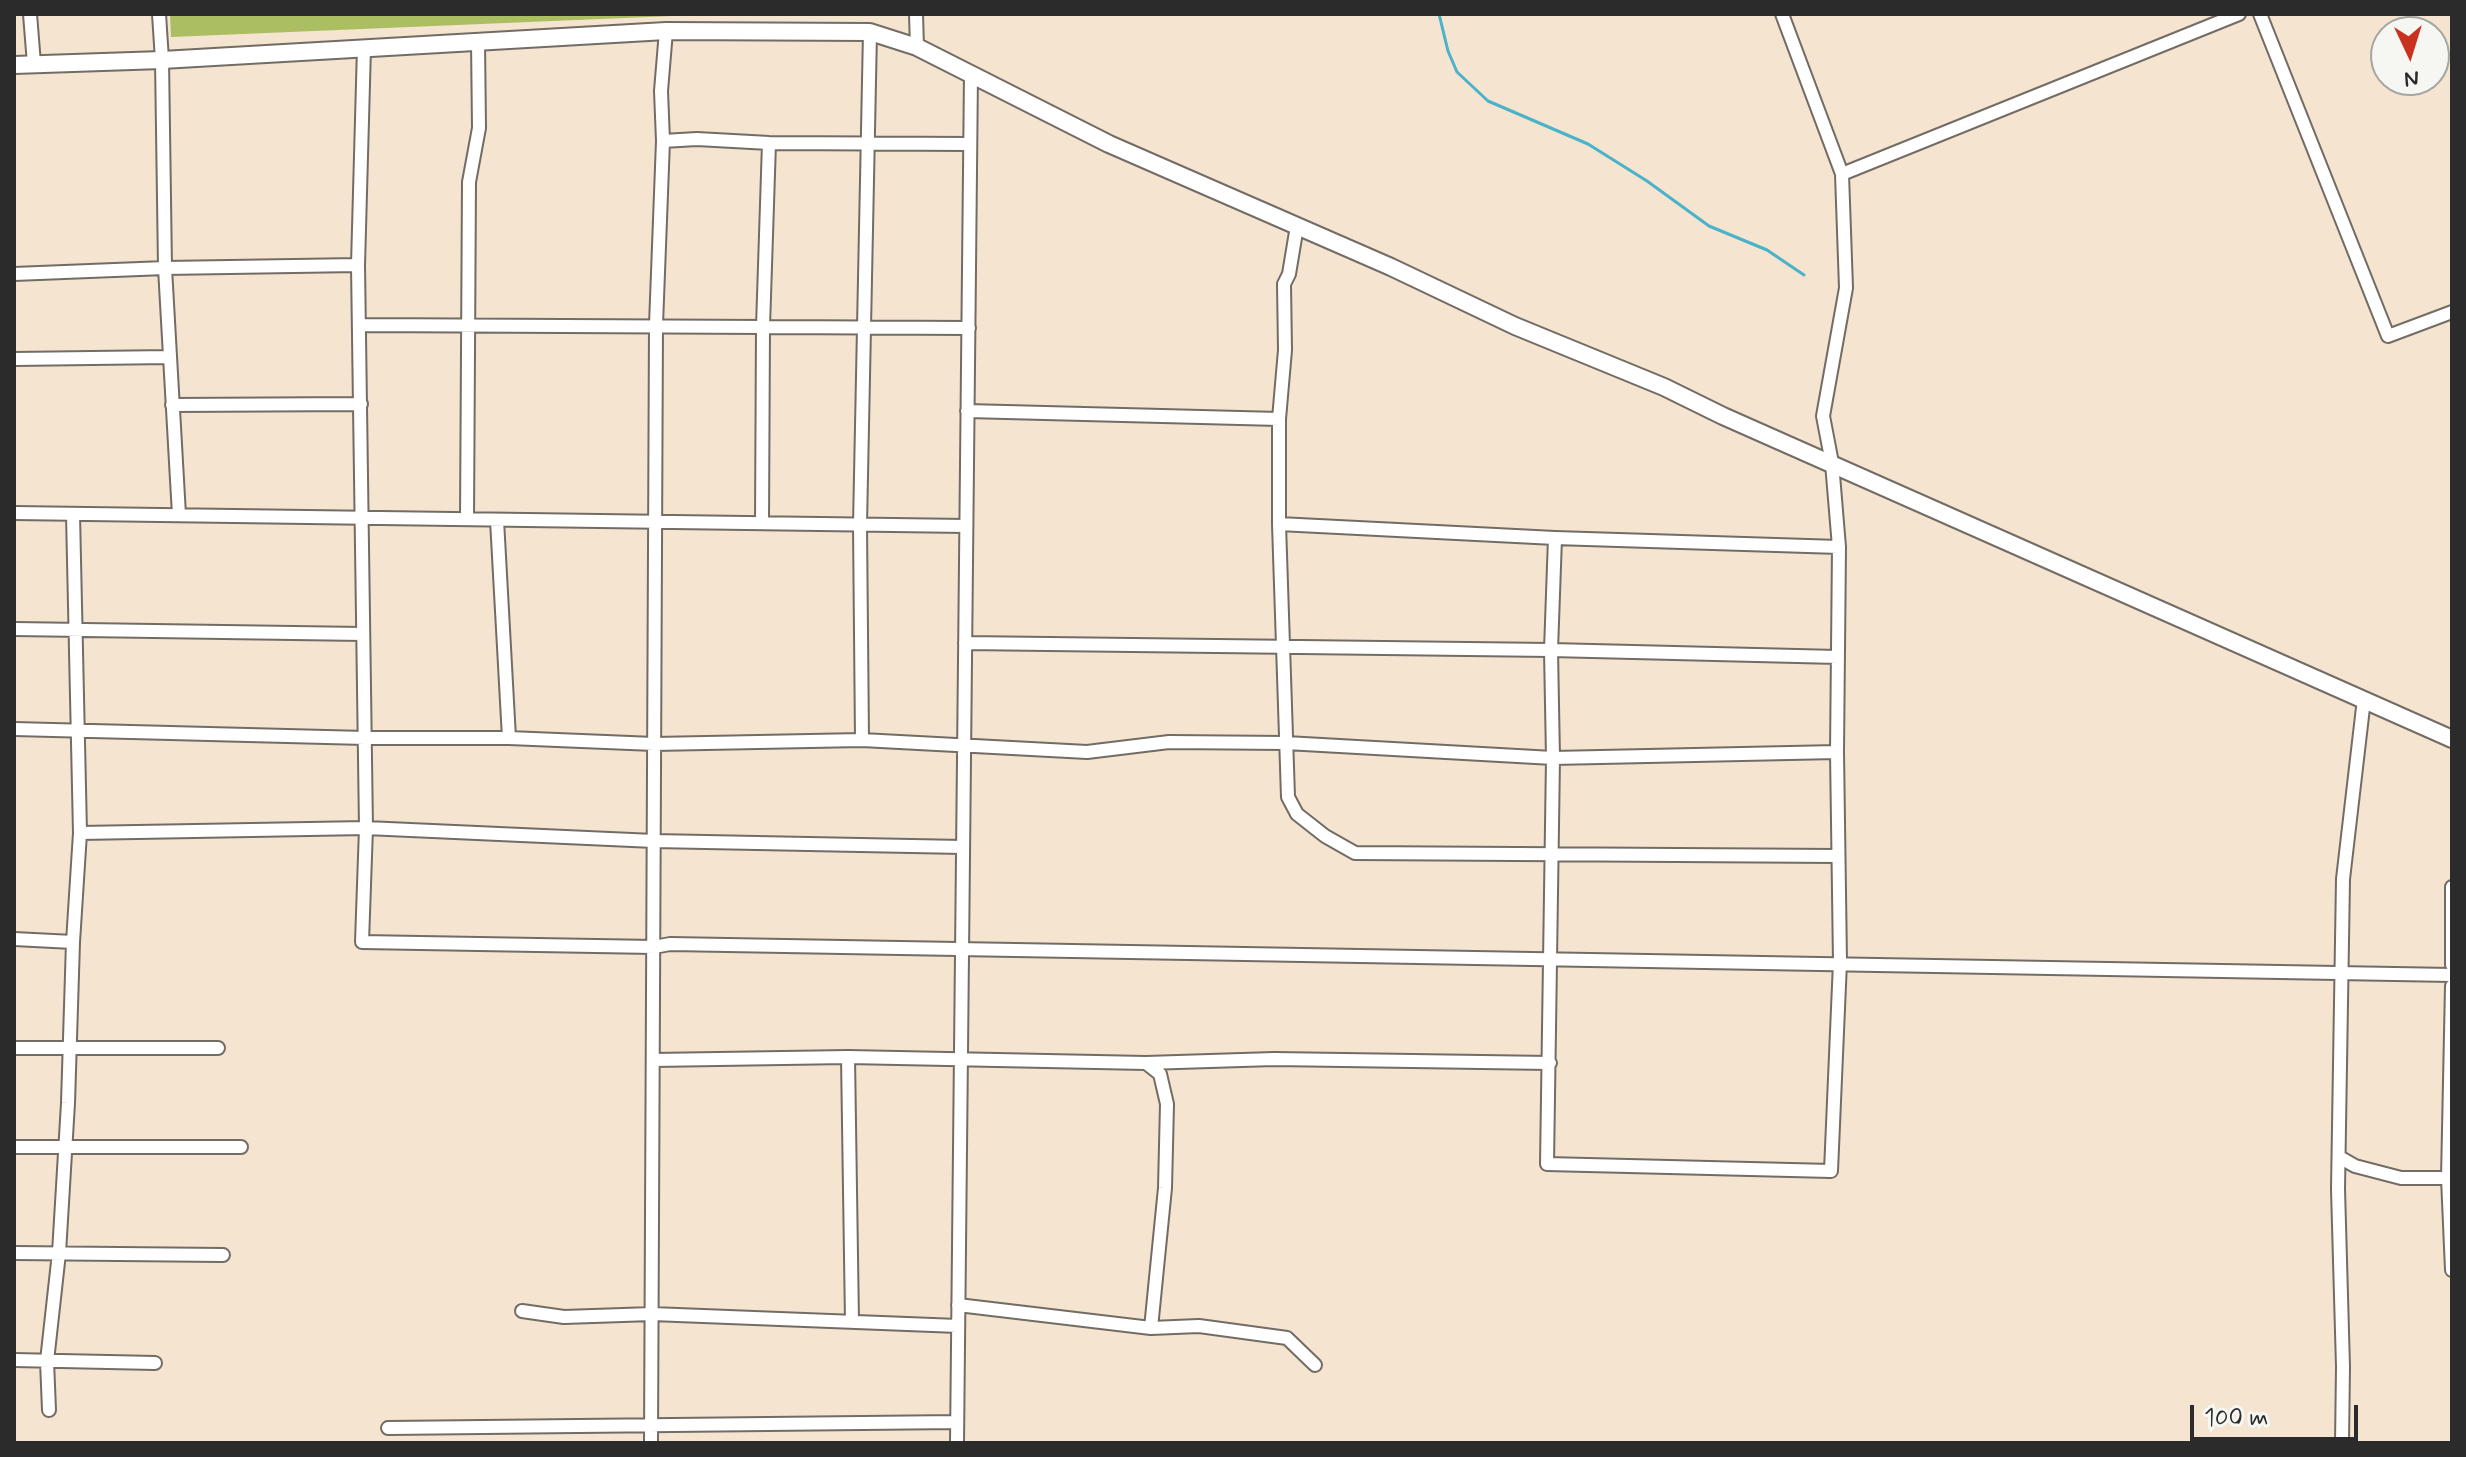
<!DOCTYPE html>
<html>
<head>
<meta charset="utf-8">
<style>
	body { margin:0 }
	#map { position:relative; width:2466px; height:1457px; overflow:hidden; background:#f5e4d0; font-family:Mynerve,sans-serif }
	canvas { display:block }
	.frame { position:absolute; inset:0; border:16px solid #2b2b2b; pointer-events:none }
	.north { position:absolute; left:2370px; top:16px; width:80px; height:80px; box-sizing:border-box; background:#f6f6f2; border:2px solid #a5a5a2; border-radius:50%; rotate:176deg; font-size:22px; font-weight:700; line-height:32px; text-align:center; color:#2b2b2b }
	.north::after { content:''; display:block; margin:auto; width:28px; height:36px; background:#c8321e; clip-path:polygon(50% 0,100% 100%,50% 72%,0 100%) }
	.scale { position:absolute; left:2190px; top:1405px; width:168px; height:36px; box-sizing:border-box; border:4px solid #2b2b2b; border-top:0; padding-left:10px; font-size:24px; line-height:28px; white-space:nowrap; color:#2b2b2b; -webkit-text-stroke:6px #f6f6f2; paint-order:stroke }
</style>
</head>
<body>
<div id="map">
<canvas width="2466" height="1457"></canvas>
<div class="frame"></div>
<div class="north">N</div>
<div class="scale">100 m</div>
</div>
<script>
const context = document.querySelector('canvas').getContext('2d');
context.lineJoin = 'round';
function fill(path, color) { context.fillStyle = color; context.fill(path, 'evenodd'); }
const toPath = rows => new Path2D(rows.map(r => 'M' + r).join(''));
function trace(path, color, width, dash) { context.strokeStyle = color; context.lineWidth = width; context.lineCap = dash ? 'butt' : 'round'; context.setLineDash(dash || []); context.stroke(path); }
fill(toPath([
	[170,14,720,14,171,37]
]), '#acbe62');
trace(toPath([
	[1439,14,1448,51,1457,72,1488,101,1588,144,1647,181,1709,226,1767,250,1804,275]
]), '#4ab2c9', 3);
const street = toPath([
	[30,14,34,64],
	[159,14,162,60,165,268,179,515],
	[916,14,917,47],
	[2260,14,2388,336,2452,312],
	[364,47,358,265,366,828,362,942,654,947,670,944,2452,975],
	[663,141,697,139,769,143,970,144],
	[1842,174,2239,14],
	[1297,226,1289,274,1284,284,1285,350,1279,419,1279,524,1288,797,1297,814,1325,836,1355,853,1838,856],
	[14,274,165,268,358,265],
	[360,325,969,328],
	[14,359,170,357],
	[172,405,361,404],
	[967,411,1279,419],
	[14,513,966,526],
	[467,519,469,182,479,128,478,42],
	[497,520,509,738],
	[762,523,763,327,769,143],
	[1279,524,1555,538,1839,547],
	[1555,538,1551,650,1553,758,1547,1164,1831,1171,1840,962,1837,752,1839,547,1832,463,1823,416,1846,288,1842,174,1782,14],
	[14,629,363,634],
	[965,643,1551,650,1838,657],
	[14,729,365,738,509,738,654,744,862,740,1087,752,1169,742,1286,743,1553,758,1837,752],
	[862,740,860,525,870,32],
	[80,833,366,828,654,841,963,847],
	[2452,887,2452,965],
	[14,939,73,942],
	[2452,986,2448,1178,2452,1270],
	[14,1048,218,1048],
	[848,1057,852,1322],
	[653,1060,848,1057,1146,1063,1274,1059,1550,1063],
	[1146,1063,1160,1074,1167,1104,1165,1188,1151,1328],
	[14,1147,241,1147],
	[2341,1158,2355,1166,2401,1178,2452,1178],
	[14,1253,223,1255],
	[958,1305,1151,1328,1199,1326,1287,1338,1315,1365],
	[522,1311,564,1317,652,1314,958,1326],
	[14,1360,155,1363],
	[49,1410,47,1361,59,1253,68,1103,73,942,80,833,73,514],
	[388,1428,957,1422],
	[651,1443,656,325,663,141,661,91,666,31],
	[957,1443,971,73],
	[2342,1443,2343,1367,2338,1189,2343,879,2364,699]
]);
const secondary = toPath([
	[14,65,162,60,666,31,870,32,917,47,1109,144,1391,267,1515,326,1664,387,1723,416,2452,739]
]);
trace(street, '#726c65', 16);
trace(secondary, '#726c65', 20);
trace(street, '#fff', 12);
trace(secondary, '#fff', 16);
</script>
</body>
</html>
